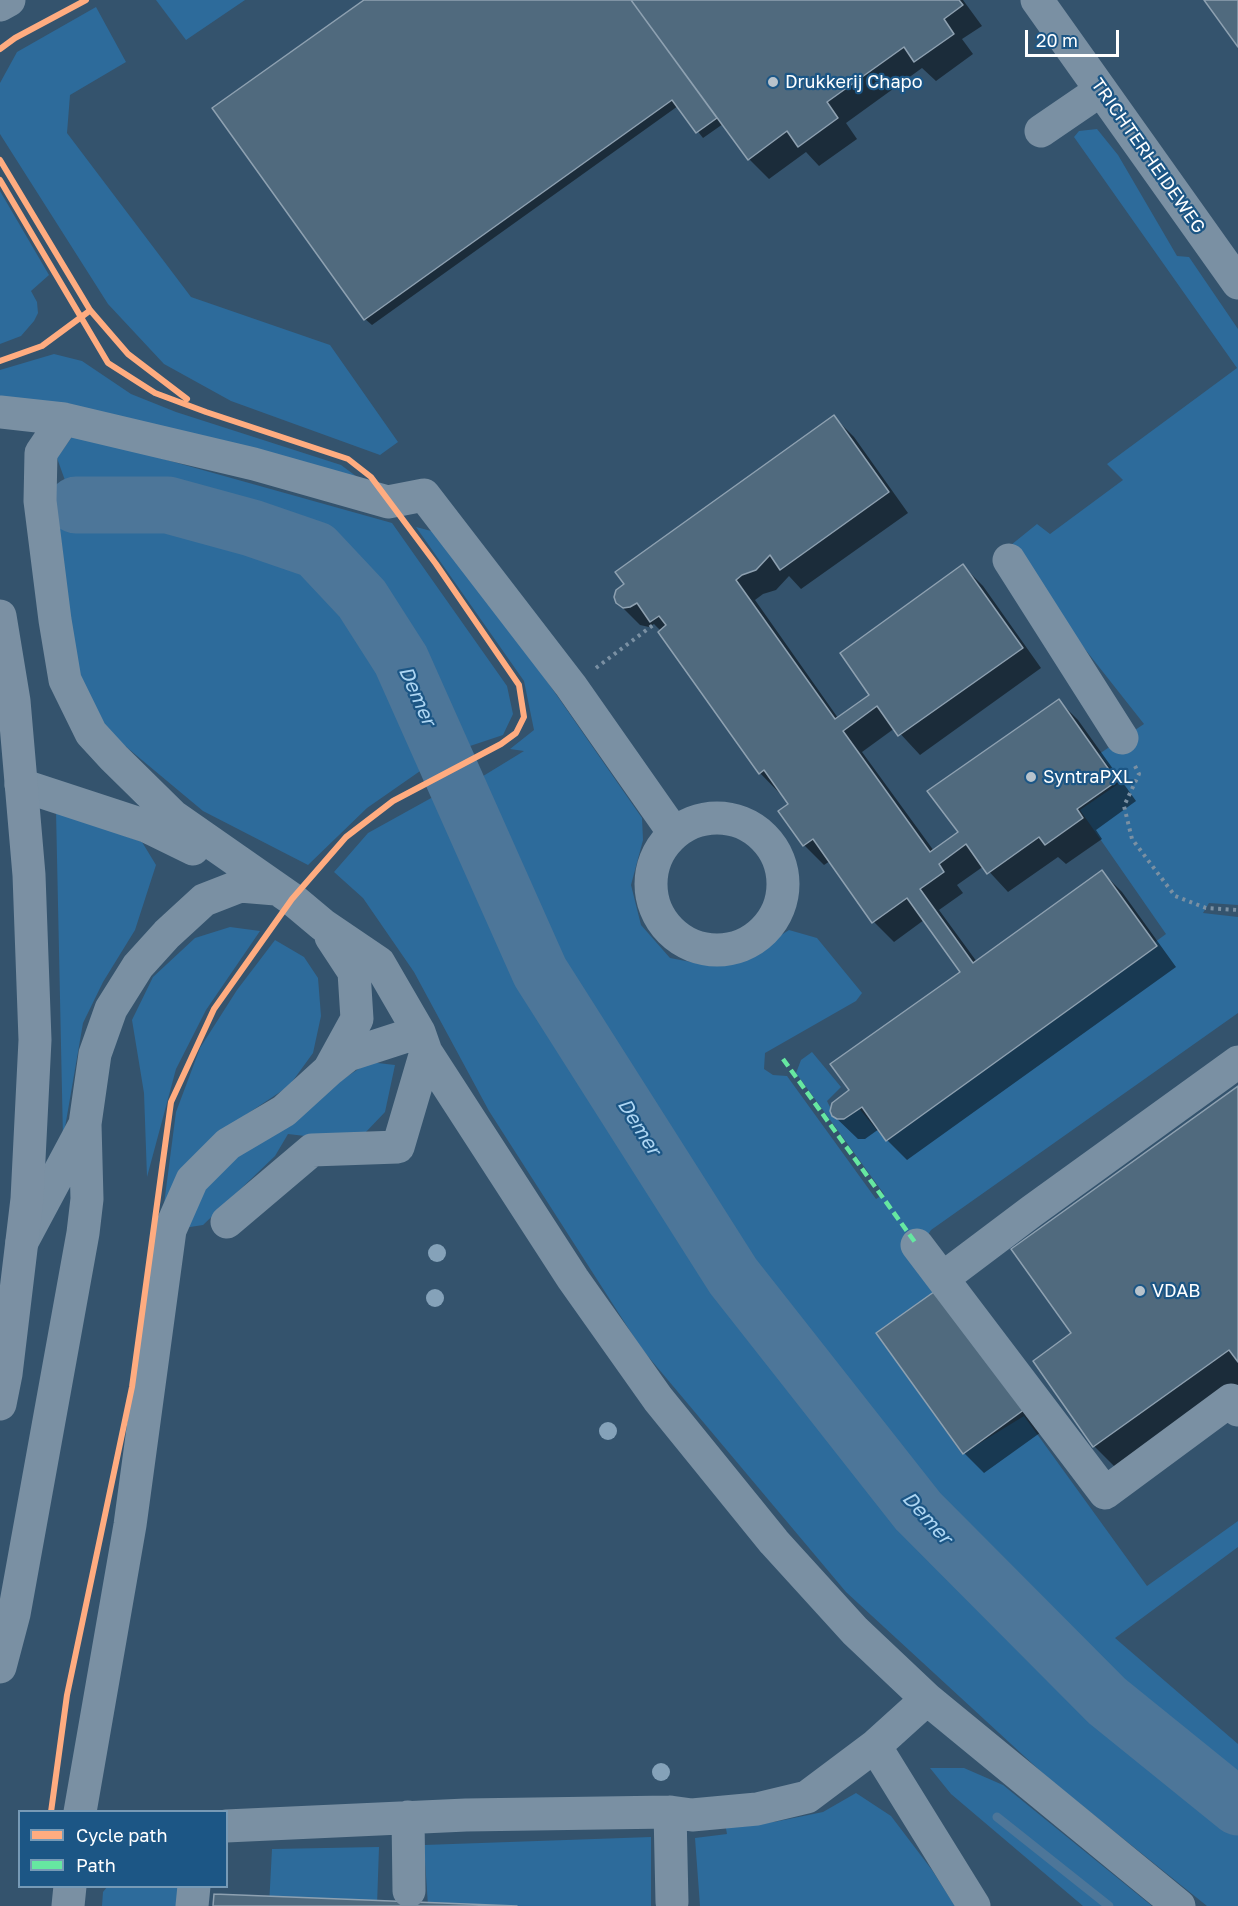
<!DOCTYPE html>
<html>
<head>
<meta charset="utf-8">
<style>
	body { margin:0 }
	#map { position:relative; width:1238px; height:1906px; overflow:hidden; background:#34536d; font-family:"Golos Text",sans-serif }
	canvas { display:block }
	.legend { position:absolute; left:18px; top:1810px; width:210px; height:78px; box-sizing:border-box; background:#1c5685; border:2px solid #779ab6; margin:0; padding:8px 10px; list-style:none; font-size:18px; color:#fff }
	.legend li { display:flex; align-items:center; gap:12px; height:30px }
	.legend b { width:30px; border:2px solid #779ab6 }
	.scale { position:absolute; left:1025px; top:30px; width:94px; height:27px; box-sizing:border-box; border:3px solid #fff; border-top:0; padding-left:8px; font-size:18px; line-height:21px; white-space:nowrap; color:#fff; -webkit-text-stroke:4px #1c5685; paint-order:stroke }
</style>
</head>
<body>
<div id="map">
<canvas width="1238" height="1906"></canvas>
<ul class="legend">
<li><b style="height:8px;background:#ffac80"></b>Cycle path</li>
<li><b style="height:8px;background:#66e7a1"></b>Path</li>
</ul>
<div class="scale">20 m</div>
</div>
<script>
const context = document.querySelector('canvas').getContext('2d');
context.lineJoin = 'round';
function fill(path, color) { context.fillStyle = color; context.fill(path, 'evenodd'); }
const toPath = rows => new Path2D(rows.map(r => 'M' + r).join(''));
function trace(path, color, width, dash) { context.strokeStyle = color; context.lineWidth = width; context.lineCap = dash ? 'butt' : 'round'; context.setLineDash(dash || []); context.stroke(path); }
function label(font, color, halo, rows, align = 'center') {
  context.font = font + ' "Golos Text",sans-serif'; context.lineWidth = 4.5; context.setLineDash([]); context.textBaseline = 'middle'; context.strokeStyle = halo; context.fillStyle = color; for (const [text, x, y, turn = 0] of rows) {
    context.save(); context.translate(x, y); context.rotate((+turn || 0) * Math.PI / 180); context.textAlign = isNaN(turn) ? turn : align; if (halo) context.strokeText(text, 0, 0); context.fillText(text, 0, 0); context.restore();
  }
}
fill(toPath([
	[156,0,245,0,186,40],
	[96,7,126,62,70,95,67,133,191,297,330,345,398,442,380,455,231,401,164,364,108,304,0,134,0,83,17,52],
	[1097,129,1118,155,1177,256,1189,257,1238,329,1238,905,1209,903,1203,913,1238,917,1238,1013,931,1230,914,1257,938,1289,876,1333,962,1454,1024,1416,1147,1586,1238,1521,1238,1547,1115,1638,1238,1744,1238,1783,1080,1648,868,1418,748,1258,557,953,475,781,524,751,510,749,534,730,524,681,416,527,439,533,517,638,642,818,643,840,631,885,641,925,670,958,712,966,737,963,789,930,817,938,862,993,856,1001,765,1053,764,1069,773,1075,787,1076,876,1199,884,1194,796,1073,801,1060,812,1052,841,1087,827,1101,834,1115,858,1107,885,1140,1166,934,1080,810,1121,782,1099,754,1144,724,1006,549,1037,524,1050,534,1123,480,1107,464,1237,368,1074,137,1079,131],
	[0,191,49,275,31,291,37,302,38,313,34,321,21,336,0,344],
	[54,354,82,361,131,394,176,412,341,465,364,482,0,397,0,370],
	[74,434,392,523,507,686,513,714,503,735,464,748,414,636,338,541,226,499,130,477,67,486,57,458],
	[139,516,285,548,336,588,423,769,367,808,308,865,203,811,94,720,73,682,50,521],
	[433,797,523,981,738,1319,956,1569,1107,1720,1238,1826,1238,1906,1207,1906,1049,1779,846,1592,641,1348,489,1111,414,972,363,898,334,872,368,833],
	[56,811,142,842,156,865,135,930,103,982,83,1023,63,1139],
	[230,927,260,931,206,1010,176,1069,147,1177,144,1093,132,1020,153,977,195,938],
	[275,940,304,957,318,978,321,1016,313,1053,289,1086,247,1114,163,1212,176,1112,200,1048,237,990],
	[369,1062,395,1065,385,1112,365,1133,348,1141,288,1134,275,1156,203,1225,177,1229,199,1182,307,1103],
	[930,1768,964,1768,1003,1785,1152,1906,1113,1906,995,1813,994,1816,1106,1906,1083,1906,951,1794],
	[856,1793,891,1816,932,1870,955,1906,700,1906,695,1838,727,1834,725,1823,774,1822,823,1812],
	[651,1837,651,1906,428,1906,424,1845],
	[379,1847,377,1906,269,1906,272,1849],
	[107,1887,180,1887,178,1906,102,1906,103,1892]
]), '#2d6b9b');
fill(toPath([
	[367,0,963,0,982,26,962,39,973,54,936,81,922,68,846,123,857,139,819,166,806,152,769,179,749,159,723,124,703,138,678,106,372,325,365,319],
	[834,417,854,437,908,513,801,589,789,576,776,590,763,594,755,600,838,718,871,695,963,566,983,586,1041,668,920,755,895,728,862,752,934,851,960,833,1058,700,1078,720,1136,801,1096,830,1102,839,1066,864,1058,857,1008,892,984,866,957,885,963,893,939,910,977,962,1102,872,1122,892,1176,967,907,1160,887,1140,879,1129,865,1139,858,1139,833,1115,852,1091,962,972,924,920,894,942,874,922,830,861,824,865,804,845,780,812,790,804,760,773,661,631,654,624,649,627,640,625,619,604],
	[1238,1088,1238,1389,1121,1473,1095,1447,1035,1362,1074,1334],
	[937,1290,1044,1430,984,1473,964,1453]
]), '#0007');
trace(toPath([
	[997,1817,1109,1906]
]), '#4d7699', 9);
trace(toPath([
	[76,505,168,505,252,528,316,550,362,599,401,660,540,972,733,1276,918,1511,1107,1701,1238,1807]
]), '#4d7699', 57);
const building = toPath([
	[364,0,631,0,717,118,696,133,672,100,364,320,212,108,364,0],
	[631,0,959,0,963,5,944,19,954,34,914,62,904,47,827,102,838,118,798,147,787,131,748,160,631,0],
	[1204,0,1238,0,1238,47,1204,0],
	[834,415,889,492,780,570,770,555,756,570,742,575,736,580,835,719,869,695,840,653,963,564,1023,648,898,736,877,706,843,731,930,852,958,832,927,791,1059,699,1117,781,1077,809,1083,818,1045,845,1039,837,987,874,966,844,939,864,944,872,920,889,973,963,1102,870,1157,946,886,1141,862,1107,844,1119,837,1119,832,1116,830,1111,832,1103,849,1090,830,1064,960,972,907,898,872,923,813,839,803,846,778,811,788,804,764,770,759,774,658,632,666,625,659,616,650,622,637,603,630,607,623,608,616,603,614,597,616,590,624,584,615,572,834,415],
	[1238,1086,1238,1362,1229,1350,1093,1447,1033,1361,1071,1333,1011,1249,1238,1086],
	[938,1289,1025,1409,963,1454,876,1333,938,1289],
	[214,1894,517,1906,213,1906,214,1894]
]);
fill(building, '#506a7e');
trace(building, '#8ea1b1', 1.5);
trace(toPath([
	[596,668,653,625],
	[1135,766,1139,774,1124,806,1132,839,1175,896,1206,908,1238,910]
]), '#7a90a3', 4, [3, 4.5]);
trace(toPath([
	[1037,0,1238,283],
	[0,5,9,0],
	[1041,131,1101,90],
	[0,412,64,419,254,464,388,502,424,495,571,686,674,833],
	[64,419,41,453,40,501,55,620,65,680,91,733,114,758,173,816,292,899,323,925,379,963,419,1032,426,1052,573,1279,658,1399,774,1542,855,1631,927,1699,1179,1906],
	[1009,560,1122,738],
	[21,785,146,826,193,849],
	'651 884a66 66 0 1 1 132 0a66 66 0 1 1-132 0Z',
	[329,1070,348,1055,419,1032],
	[227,1222,312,1150,398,1147,426,1052],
	[22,1242,84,1126],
	[917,1245,1105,1493,1231,1400,1238,1410],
	[943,1278,1032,1211,1238,1062],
	[0,1667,14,1614,83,1233,87,1199,85,1124,95,1054,111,1009,138,966,167,934,204,900,240,886,276,889],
	[875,1746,974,1906],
	[80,1812,130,1525,170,1230,192,1180,228,1144,284,1111,329,1070,357,1019,354,972,331,937],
	[670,1812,672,1902],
	[408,1817,409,1891],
	[226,1826,466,1815,670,1812,692,1815,757,1809,807,1797,875,1746,927,1699],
	[68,1906,70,1886],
	[192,1906,194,1886]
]), '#7a90a3', 33);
trace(toPath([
	[0,616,14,701,29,875,35,1040,27,1199,6,1374,0,1404]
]), '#7b90a3', 33);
trace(toPath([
	[783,1059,917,1245]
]), '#66e7a1', 4.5, [9, 4.5]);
trace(toPath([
	[0,49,15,38,86,0],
	[0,160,90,310,128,354,187,399],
	[0,180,108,363,155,393,206,412,348,459,371,477,436,564,519,685,524,717,516,733,501,744,393,801,346,837,292,899,214,1009,171,1102,132,1387,67,1695,51,1812],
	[0,361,42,346,88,312]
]), '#ffac80', 6);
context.fillStyle = '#85a2b9';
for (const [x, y] of [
	[437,1253],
	[435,1298],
	[608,1431],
	[661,1772]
]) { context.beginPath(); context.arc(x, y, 9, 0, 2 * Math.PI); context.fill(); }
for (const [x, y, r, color] of [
	[773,82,6,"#b8c3cc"],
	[1031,777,6,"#b8c3cc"],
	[1140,1291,6,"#b8c3cc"]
]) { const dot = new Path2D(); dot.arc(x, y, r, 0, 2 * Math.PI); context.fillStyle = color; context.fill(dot); trace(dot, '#1c5685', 2); }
label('18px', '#fff', '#1c5685', [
	["Drukkerij Chapo",785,82],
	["SyntraPXL",1043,777],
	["VDAB",1152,1291]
], 'left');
label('18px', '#fff', '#1c5685', [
	["TRICHTERHEIDEWEG",1148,156,55]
]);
label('italic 20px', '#aed6f3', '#1c5685', [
	["Demer",417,696,66],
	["Demer",639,1127,58],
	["Demer",927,1518,48]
]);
</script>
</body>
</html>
